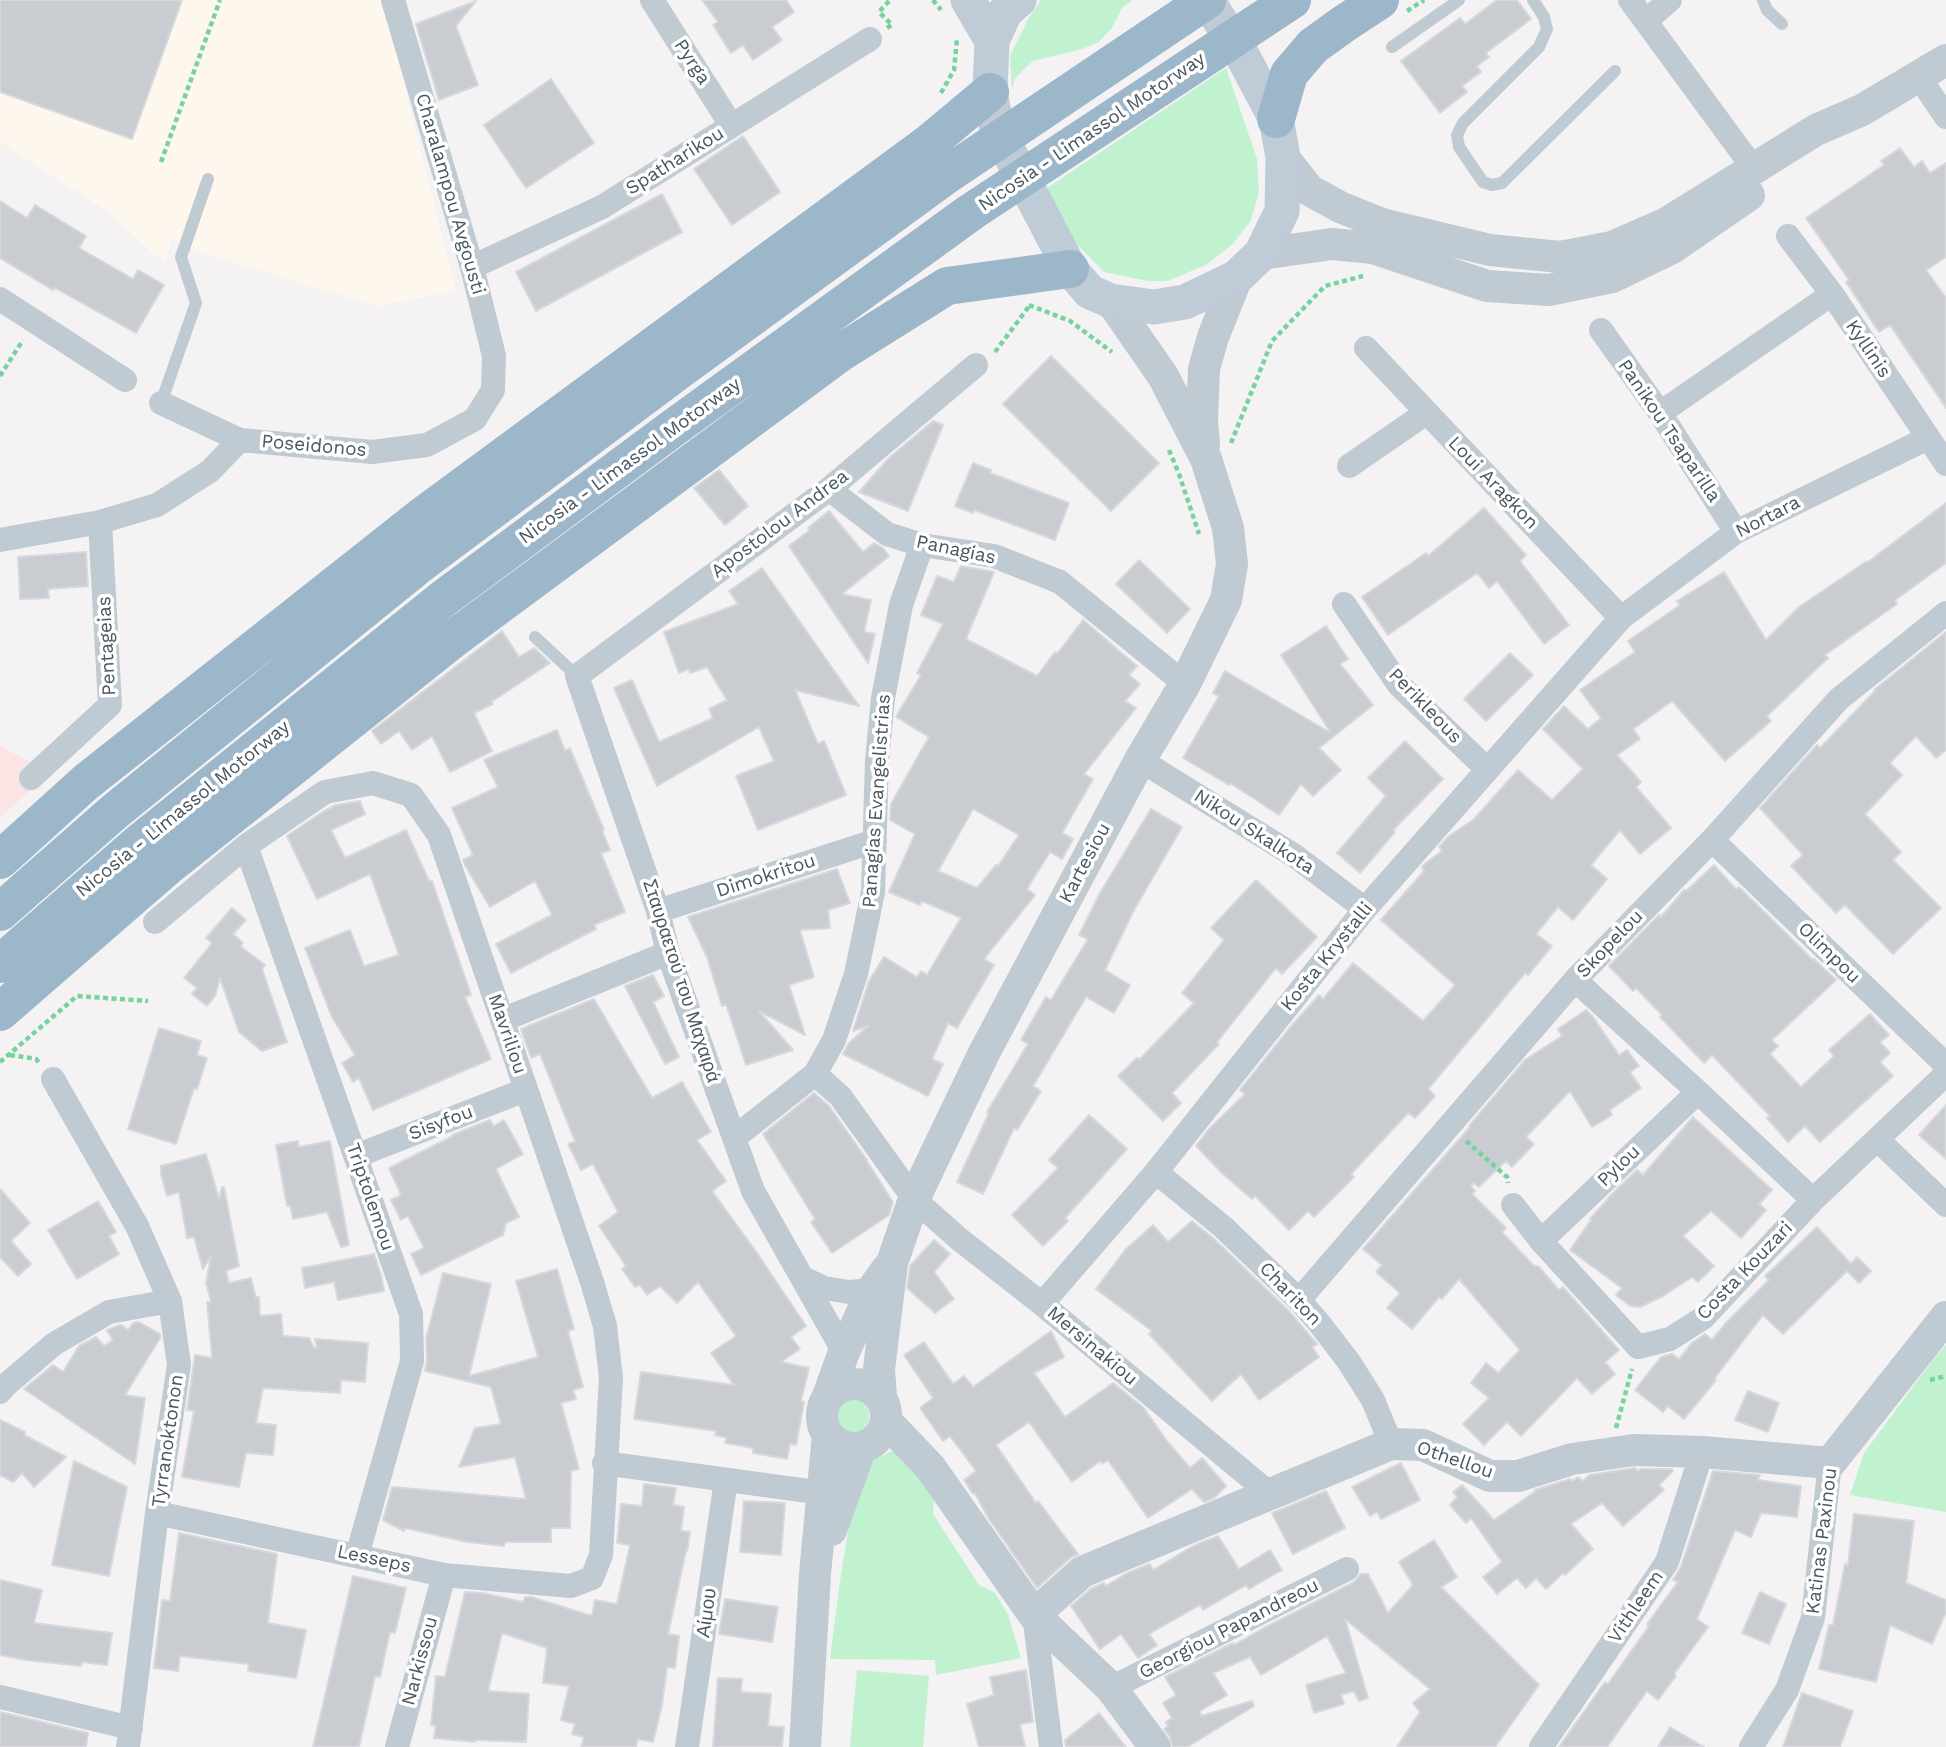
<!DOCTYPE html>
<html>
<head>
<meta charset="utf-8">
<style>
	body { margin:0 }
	canvas { display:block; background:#f4f2f2 }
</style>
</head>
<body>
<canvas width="1946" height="1747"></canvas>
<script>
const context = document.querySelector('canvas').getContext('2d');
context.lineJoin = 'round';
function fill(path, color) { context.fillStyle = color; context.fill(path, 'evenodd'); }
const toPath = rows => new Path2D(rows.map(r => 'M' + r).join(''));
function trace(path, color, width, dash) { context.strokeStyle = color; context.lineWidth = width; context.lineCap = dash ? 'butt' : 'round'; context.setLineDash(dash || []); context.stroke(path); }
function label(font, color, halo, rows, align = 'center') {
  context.font = font + ' "Work Sans",sans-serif'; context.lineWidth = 7; context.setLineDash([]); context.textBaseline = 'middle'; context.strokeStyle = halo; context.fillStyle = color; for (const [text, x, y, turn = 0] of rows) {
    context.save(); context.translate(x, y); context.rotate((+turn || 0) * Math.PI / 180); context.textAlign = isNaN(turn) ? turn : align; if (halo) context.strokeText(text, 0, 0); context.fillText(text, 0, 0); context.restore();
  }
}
fill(toPath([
	[0,0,383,0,456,291,376,306,200,252,172,238,165,264,108,212,0,142]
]), '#fdf7ed');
fill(toPath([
	[0,745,49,774,0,817]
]), '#fce4e4');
fill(toPath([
	[1041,0,1132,0,1122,8,1112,28,1099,42,1082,49,1033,61,1015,78,1012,89,1010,56,1028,19],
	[1226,68,1257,159,1259,192,1251,220,1233,244,1206,265,1167,281,1148,281,1104,272,1055,222,1044,190],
	[1946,1345,1946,1512,1850,1495,1864,1453,1932,1361],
	'833 1416a18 18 0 1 1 36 0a18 18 0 1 1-36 0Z',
	[892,1451,918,1464,934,1489,933,1514,979,1585,995,1593,1008,1615,1021,1658,936,1675,935,1660,830,1659,840,1581,853,1500,866,1464],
	[857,1670,929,1676,923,1747,850,1747]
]), '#c0f2d0');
const building = toPath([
	[0,0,182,0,132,139,0,92,0,0],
	[702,0,786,0,794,12,772,27,782,40,753,60,743,45,731,53,713,25,718,22,702,0],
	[1497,0,1517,0,1531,19,1486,53,1489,57,1477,66,1481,72,1462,86,1467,92,1440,113,1401,61,1460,18,1465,24,1497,0],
	[476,1,456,26,478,85,439,100,416,24,476,1],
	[551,79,594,143,526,188,484,125,551,79],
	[743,136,780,192,732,225,694,169,743,136],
	[1900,148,1914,167,1922,161,1930,173,1946,163,1946,257,1926,270,1946,298,1946,408,1890,325,1879,332,1846,282,1849,280,1806,218,1884,165,1881,161,1900,148],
	[662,194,682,232,536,311,516,272,662,194],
	[0,201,27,218,35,205,86,236,79,248,133,279,138,270,164,285,136,333,55,288,53,290,0,258,0,201],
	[1051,356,1159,463,1111,511,1003,404,1051,356],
	[933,421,943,425,908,511,859,492,889,458,933,421],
	[973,463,991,470,990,473,1069,503,1055,540,974,510,973,513,955,506,973,463],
	[719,470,748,506,725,525,694,488,719,470],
	[1946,503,1946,563,1895,600,1897,604,1825,655,1828,658,1767,716,1771,721,1725,761,1672,701,1633,729,1640,739,1617,755,1641,782,1636,787,1671,828,1640,854,1620,830,1591,865,1607,879,1573,920,1558,907,1536,934,1552,946,1528,975,1525,973,1428,1089,1435,1096,1415,1118,1408,1113,1351,1174,1354,1177,1314,1217,1308,1211,1289,1230,1255,1196,1252,1199,1222,1173,1196,1146,1208,1130,1245,1094,1240,1090,1288,1030,1319,995,1323,999,1353,963,1423,1021,1455,985,1381,920,1424,871,1422,867,1427,862,1442,851,1439,847,1449,836,1473,820,1518,770,1552,800,1583,769,1543,729,1564,706,1588,729,1601,718,1580,690,1635,652,1628,641,1680,605,1677,601,1724,572,1766,640,1799,607,1867,561,1868,562,1946,503],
	[1484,508,1526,555,1520,561,1569,625,1544,644,1497,581,1489,588,1477,573,1388,635,1362,597,1426,553,1428,556,1484,508],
	[829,511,863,552,874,543,883,548,889,556,842,594,871,600,864,632,875,634,868,663,789,546,810,530,808,528,829,511],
	[86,552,88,586,48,589,49,598,20,599,18,557,86,552],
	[1139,560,1190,609,1167,633,1116,584,1139,560],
	[961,566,994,572,966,639,1037,676,1055,652,1057,654,1083,620,1137,666,1129,675,1140,684,1125,701,1136,708,1084,774,1093,779,1062,833,1073,839,1062,859,1050,852,1027,889,1035,895,984,959,994,965,957,1028,948,1023,932,1059,943,1064,928,1096,843,1054,849,1043,868,1026,853,1031,869,981,884,957,917,977,921,971,927,975,961,918,922,901,920,905,889,892,915,834,890,820,891,804,929,737,896,717,921,675,917,673,943,624,921,615,937,576,954,582,961,566],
	[973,809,1019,835,998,866,996,865,977,888,938,871,973,809],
	[762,568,859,706,795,690,818,744,824,741,846,795,758,830,736,776,774,761,759,727,657,786,614,688,632,680,659,742,713,718,709,709,727,700,707,667,690,673,689,669,679,673,664,632,738,604,729,591,762,568],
	[1326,626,1348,659,1340,664,1373,705,1319,748,1341,770,1313,796,1301,784,1279,815,1230,783,1229,785,1183,758,1219,696,1213,693,1225,671,1331,733,1281,655,1326,626],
	[502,631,519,657,534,648,550,663,491,702,493,704,474,713,492,751,450,772,432,736,412,750,399,731,381,744,372,731,502,631],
	[1946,632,1946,750,1936,758,1916,736,1890,763,1902,775,1865,814,1901,852,1893,860,1941,908,1893,954,1845,905,1836,913,1791,866,1803,855,1760,808,1817,745,1820,748,1875,691,1874,690,1946,632],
	[1510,653,1533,675,1486,721,1464,699,1510,653],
	[557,730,565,751,570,748,604,830,602,830,610,850,601,853,625,912,594,925,596,929,511,973,496,944,552,915,535,881,490,907,466,867,463,860,473,855,452,808,498,787,484,760,557,730],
	[1405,741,1443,779,1393,830,1395,832,1360,873,1337,853,1386,796,1368,778,1405,741],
	[360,801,365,814,331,830,345,858,406,830,429,881,432,881,471,995,465,997,491,1059,373,1110,359,1078,353,1082,342,1063,355,1055,332,1017,305,948,350,930,364,966,399,955,370,874,317,899,287,836,324,811,336,805,360,801],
	[1151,809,1182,827,1134,910,1105,970,1130,985,1114,1013,1086,997,1033,1086,1041,1091,1017,1130,1014,1128,983,1194,957,1182,989,1113,987,1112,1028,1044,1021,1040,1046,997,1051,1000,1088,939,1079,935,1100,893,1151,809],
	[1714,865,1736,889,1739,887,1813,960,1814,959,1836,980,1772,1040,1778,1046,1770,1054,1801,1087,1834,1056,1829,1050,1870,1014,1889,1035,1880,1042,1890,1053,1880,1062,1893,1076,1820,1142,1805,1126,1788,1142,1767,1118,1770,1116,1712,1055,1704,1063,1660,1017,1662,1015,1636,988,1633,991,1609,966,1659,915,1661,917,1684,890,1686,891,1714,865],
	[837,869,850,903,828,910,830,928,800,930,814,977,789,985,805,1035,759,1011,793,1050,746,1065,726,1004,722,1006,707,957,688,917,837,869],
	[1256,880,1317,937,1282,974,1276,968,1217,1042,1219,1044,1172,1093,1181,1103,1163,1121,1118,1076,1137,1058,1139,1060,1194,1003,1182,993,1224,940,1211,928,1256,880],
	[232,908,246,920,233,934,243,943,240,946,265,965,262,969,287,1042,262,1051,239,1032,220,978,215,996,207,1006,192,994,197,988,184,978,212,943,206,938,232,908],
	[653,975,664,996,653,1002,679,1057,665,1064,625,986,653,975],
	[594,999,652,1098,682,1082,711,1132,697,1140,726,1181,712,1191,757,1253,806,1326,791,1337,800,1349,781,1362,809,1368,801,1401,804,1402,796,1445,790,1444,787,1459,753,1453,753,1448,725,1443,727,1438,715,1435,716,1431,634,1419,641,1372,734,1385,711,1353,736,1336,698,1282,677,1303,660,1286,647,1295,640,1285,635,1287,622,1269,626,1266,599,1226,618,1212,593,1164,581,1170,568,1144,575,1141,540,1054,531,1058,521,1029,594,999],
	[1586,1010,1593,1017,1619,1055,1627,1050,1639,1066,1630,1072,1641,1088,1610,1110,1612,1115,1592,1127,1570,1091,1526,1137,1534,1144,1512,1167,1506,1161,1479,1187,1474,1183,1471,1186,1475,1191,1472,1194,1506,1228,1502,1232,1534,1266,1538,1266,1559,1290,1563,1287,1619,1350,1605,1362,1615,1374,1592,1394,1577,1378,1521,1436,1507,1422,1484,1445,1463,1424,1489,1398,1471,1383,1486,1363,1498,1373,1520,1350,1459,1279,1442,1299,1439,1297,1412,1329,1387,1308,1400,1293,1376,1272,1382,1265,1363,1249,1470,1127,1469,1126,1525,1060,1562,1036,1558,1029,1586,1010],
	[159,1028,201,1041,197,1055,207,1058,197,1089,194,1088,176,1144,128,1129,159,1028],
	[814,1093,829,1106,867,1160,866,1160,893,1202,889,1215,832,1253,811,1222,815,1219,763,1134,814,1093],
	[1946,1105,1946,1159,1919,1135,1946,1105],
	[1089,1115,1127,1149,1065,1218,1068,1221,1043,1246,1012,1215,1058,1168,1049,1160,1089,1115],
	[1693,1117,1772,1190,1759,1204,1766,1210,1741,1238,1711,1211,1683,1236,1714,1266,1698,1282,1692,1277,1663,1296,1640,1307,1630,1306,1616,1295,1622,1288,1570,1250,1591,1220,1590,1219,1612,1194,1637,1170,1643,1175,1693,1117],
	[490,1120,494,1126,504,1120,523,1154,496,1169,519,1217,506,1223,503,1235,421,1275,411,1254,424,1248,408,1216,401,1220,391,1200,401,1195,389,1168,453,1136,452,1135,490,1120],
	[298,1141,299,1147,330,1141,349,1245,341,1247,327,1212,293,1219,290,1205,287,1206,276,1145,298,1141],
	[206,1154,219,1199,222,1187,224,1187,239,1266,226,1271,229,1283,251,1278,256,1298,259,1297,260,1316,281,1314,283,1336,309,1338,314,1348,317,1347,315,1339,368,1343,365,1382,341,1380,340,1393,263,1388,256,1423,276,1425,273,1455,246,1453,239,1487,182,1477,194,1411,187,1410,195,1355,212,1358,207,1302,211,1302,206,1283,211,1256,203,1269,194,1237,187,1238,179,1192,167,1196,161,1174,161,1166,206,1154],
	[0,1189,30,1223,11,1241,31,1264,18,1276,0,1257,0,1189],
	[98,1201,116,1232,109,1236,119,1254,77,1279,48,1230,98,1201],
	[1192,1221,1213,1238,1288,1310,1317,1344,1312,1347,1319,1357,1259,1400,1241,1374,1212,1401,1149,1334,1152,1331,1096,1289,1125,1250,1153,1225,1168,1242,1192,1221],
	[1817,1227,1851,1264,1857,1257,1871,1271,1859,1283,1847,1271,1783,1334,1763,1315,1714,1379,1716,1380,1684,1419,1668,1406,1663,1412,1635,1390,1661,1357,1672,1354,1679,1359,1692,1343,1705,1334,1712,1340,1726,1323,1769,1280,1765,1276,1817,1227],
	[934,1240,950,1254,934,1272,954,1299,935,1313,907,1288,910,1266,934,1240],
	[374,1254,381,1275,384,1291,338,1300,334,1282,305,1288,302,1268,374,1254],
	[557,1269,574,1329,568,1331,583,1387,573,1390,576,1399,561,1403,579,1469,571,1471,570,1528,551,1528,551,1542,505,1542,504,1546,467,1542,405,1528,404,1531,383,1520,392,1487,526,1499,515,1457,459,1467,475,1428,501,1424,491,1387,425,1371,427,1361,426,1339,443,1273,491,1284,469,1376,538,1357,516,1281,557,1269],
	[139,1322,160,1334,160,1338,125,1395,145,1398,135,1464,24,1389,53,1365,63,1372,79,1346,96,1337,104,1346,113,1340,107,1330,121,1325,128,1330,133,1323,139,1322],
	[1051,1331,1064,1357,1034,1373,1065,1417,1113,1383,1143,1407,1166,1440,1190,1468,1202,1458,1226,1486,1214,1498,1204,1502,1192,1489,1148,1518,1108,1460,1102,1464,1100,1461,1072,1482,1029,1422,996,1445,1036,1503,1038,1501,1078,1554,1070,1558,1037,1588,987,1516,975,1493,973,1494,964,1480,976,1471,950,1436,943,1441,920,1408,933,1398,904,1355,924,1342,953,1384,964,1376,973,1387,1051,1331],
	[1748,1391,1779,1403,1768,1432,1735,1420,1748,1391],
	[0,1420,25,1432,24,1435,66,1457,34,1487,22,1473,13,1482,0,1475,0,1420],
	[74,1461,127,1487,109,1576,52,1565,74,1461],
	[1401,1463,1420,1500,1381,1519,1377,1512,1370,1516,1352,1487,1401,1463],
	[1635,1468,1638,1471,1641,1469,1671,1469,1673,1471,1659,1485,1664,1490,1623,1526,1602,1503,1571,1524,1593,1549,1565,1575,1563,1573,1546,1589,1536,1578,1526,1588,1517,1578,1497,1594,1483,1577,1502,1562,1471,1518,1466,1523,1450,1505,1457,1497,1453,1492,1462,1485,1494,1520,1536,1491,1535,1490,1570,1479,1572,1481,1578,1477,1583,1481,1590,1475,1635,1468],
	[1713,1471,1760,1475,1758,1480,1801,1486,1797,1517,1761,1513,1751,1537,1735,1530,1697,1619,1708,1627,1674,1674,1676,1676,1658,1700,1647,1691,1607,1747,1559,1747,1605,1682,1608,1684,1649,1626,1647,1624,1678,1582,1673,1580,1681,1567,1713,1471],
	[644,1484,676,1488,673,1505,684,1507,681,1531,690,1532,687,1551,686,1551,668,1634,679,1636,675,1668,667,1667,662,1705,653,1742,638,1739,636,1747,581,1747,584,1737,572,1734,575,1724,561,1720,569,1686,543,1683,547,1648,502,1633,488,1691,529,1694,526,1742,475,1740,475,1742,434,1738,436,1726,431,1725,436,1676,445,1677,465,1592,483,1593,523,1602,525,1597,531,1597,592,1616,595,1600,617,1604,630,1545,617,1543,621,1504,642,1506,644,1484],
	[1326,1491,1345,1528,1293,1554,1272,1513,1326,1491],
	[744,1501,785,1503,781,1555,740,1552,744,1501],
	[1854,1514,1914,1521,1906,1583,1946,1600,1946,1612,1932,1644,1890,1625,1876,1682,1819,1669,1829,1625,1833,1625,1845,1564,1848,1565,1854,1514],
	[179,1533,277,1554,268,1623,306,1630,296,1678,248,1671,249,1664,180,1656,178,1671,154,1668,162,1600,170,1601,179,1533],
	[1218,1536,1239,1569,1270,1550,1282,1570,1249,1589,1246,1585,1203,1610,1200,1605,1149,1634,1157,1645,1138,1658,1121,1634,1100,1649,1071,1606,1092,1588,1104,1583,1106,1586,1127,1573,1150,1564,1153,1570,1193,1546,1218,1536],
	[1434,1540,1457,1577,1441,1587,1539,1685,1495,1747,1397,1747,1420,1712,1413,1703,1430,1689,1345,1619,1368,1698,1359,1701,1354,1691,1341,1695,1344,1704,1314,1713,1306,1685,1346,1673,1327,1636,1261,1675,1250,1657,1213,1673,1227,1695,1200,1711,1201,1716,1252,1701,1254,1706,1187,1747,1173,1747,1170,1737,1164,1729,1168,1726,1166,1722,1172,1718,1163,1703,1176,1695,1165,1677,1233,1643,1234,1645,1264,1628,1354,1582,1361,1574,1368,1574,1388,1613,1413,1585,1399,1562,1434,1540],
	[353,1576,406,1588,395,1633,390,1632,380,1677,375,1676,359,1747,313,1747,353,1576],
	[0,1580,42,1590,34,1623,112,1633,107,1665,82,1662,81,1666,26,1660,0,1655,0,1580],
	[1760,1592,1786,1604,1769,1644,1742,1633,1760,1592],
	[725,1599,778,1607,772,1642,719,1634,725,1599],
	[1026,1670,1033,1722,1020,1724,1025,1747,979,1747,967,1704,994,1695,990,1677,1026,1670],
	[718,1678,742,1679,741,1692,771,1694,768,1726,784,1727,782,1747,713,1747,718,1678],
	[1802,1693,1853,1711,1840,1747,1783,1747,1802,1693],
	[0,1712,88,1733,86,1747,0,1747,0,1712],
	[1099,1713,1126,1747,1066,1747,1065,1740,1099,1713],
	[1670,1727,1704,1747,1658,1747,1670,1727]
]);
fill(building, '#c9cdd2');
trace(building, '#d6d8dd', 2);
trace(toPath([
	[933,0,941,10],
	[1407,11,1424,0],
	[887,28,892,25,879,12,890,0],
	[941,93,954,70,957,39],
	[161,162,220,0],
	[1029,305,1070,321,1112,352],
	[995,352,1030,305],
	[0,376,23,340],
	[1231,443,1272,341,1325,286,1363,276],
	[1169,450,1179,474,1199,534],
	[10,1055,36,1059,40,1064],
	[0,1062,77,996,148,1001],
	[1466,1141,1507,1177,1508,1183],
	[1930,1380,1946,1376],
	[1616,1428,1632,1369]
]), '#76d29f', 4.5, [5, 3.5]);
trace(toPath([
	[1533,0,1544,17,1547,29,1539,47,1463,123,1457,135,1459,147,1483,182,1492,185,1502,183,1615,71],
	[1763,0,1767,10,1782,24],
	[1392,47,1459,0],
	[161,403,196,303,181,257,208,179],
	[535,637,577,676]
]), '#bfcad2', 12);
trace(toPath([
	[652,0,731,125],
	[1630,0,1754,169],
	[1646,21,1670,0],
	[1919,77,1946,117],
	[1788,236,1832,294,1946,464],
	[472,267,602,207,870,39],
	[0,299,125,380],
	[1601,330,1660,413,1736,532],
	[1366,348,1621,618],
	[161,403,240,440,372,452,427,445,475,419,493,390,494,356,472,267,393,0],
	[1660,413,1832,294],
	[1349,466,1426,413],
	[829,489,887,534,922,545,994,556,1060,582,1185,684],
	[0,540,100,522,157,505,210,471,240,440],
	[1344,604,1399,685,1487,769],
	[1140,760,1295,856,1365,909],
	[31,778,110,705,100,522],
	[1712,840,1946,1065],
	[246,846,411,1314,412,1361,357,1556],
	[658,911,875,841],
	[155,922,246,846,325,792,373,783,411,795,439,835,592,1282,605,1326,611,1378,601,1555,592,1578,571,1586,444,1575,157,1513],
	[1575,980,1698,1092,1813,1200],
	[502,1020,668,953],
	[815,1074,840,1096,914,1199,959,1239,1042,1304,1269,1493],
	[53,1079,137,1226,170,1301,179,1365,157,1513,128,1747],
	[734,1138,815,1074,834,1040,856,974,873,892,877,760,883,698,901,605,922,545],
	[1878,1140,1946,1205],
	[356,1156,525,1090],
	[1156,1172,1223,1227,1299,1300,1319,1323,1349,1362,1373,1400,1391,1444],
	[1513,1205,1541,1241,1638,1347,1670,1339,1703,1318,1813,1200,1946,1074],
	[1541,1241,1698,1092],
	[803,1278,824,1288,849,1292,872,1290],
	[1299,1300,1575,980,1712,840,1839,699,1946,613],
	[1042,1304,1156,1172,1365,909,1621,618,1736,532,1928,438],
	[844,1352,753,1191,668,953,658,911,577,676,829,489,976,365],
	[0,1392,6,1385,54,1344,109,1312,170,1301],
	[604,1463,823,1493],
	[1034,1615,1051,1747],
	[1111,1688,1347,1569],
	[0,1697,131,1728],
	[397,1747,444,1575],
	[687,1747,726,1480],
	[1541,1747,1667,1562,1702,1452],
	[1751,1747,1787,1690,1813,1618,1830,1463]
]), '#bfcad2', 24);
trace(toPath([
	[1283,157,1309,190,1340,207,1382,224,1490,250,1560,257,1612,247,1665,224,1816,130,1862,110,1946,60],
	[1261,254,1332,244,1373,248,1487,286,1549,290,1612,277,1672,248,1749,195],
	[1204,445,1202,420,1204,369,1213,337,1237,277],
	'822 1416a32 32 0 1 1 64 0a32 32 0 1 1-64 0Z',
	[881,1397,879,1369,892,1263,914,1199,984,1053,1140,760,1185,684,1226,600,1232,564,1228,528,1206,459,1163,376,1111,301],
	[827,1399,844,1352,872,1290,887,1269],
	[886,1421,930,1467,1034,1615,1111,1688,1155,1747],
	[831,1530,861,1447],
	[1034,1615,1082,1572,1391,1444,1423,1445,1490,1476,1518,1476,1572,1459,1634,1450,1702,1452,1830,1463,1946,1317],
	[805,1747,815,1574,828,1435]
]), '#bfcad2', 32);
trace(toPath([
	[968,0,992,41],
	[1019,0,1005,12,992,41,990,92,997,129,1070,269,1090,292,1111,301,1154,307,1185,302,1237,277,1261,254,1282,211,1283,157,1276,119,1242,55,1207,0]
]), '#bfcbd6', 35);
trace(toPath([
	[1276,119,1289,74,1313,46,1345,23,1380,0],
	[0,860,86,782,425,514,929,143,990,92],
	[0,912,114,812,420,564,678,371,948,174,1207,0],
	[0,964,139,843,444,598,673,428,971,212,1292,0],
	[0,1012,167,867,456,637,840,353,947,286,1070,269]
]), '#9cb6ca', 38);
label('19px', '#495761', '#fff', [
	["Pyrga",692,62,57],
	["Nicosia - Limassol Motorway",1092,132,-34],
	["Spatharikou",675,161,-32],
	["Charalampou Avgousti",450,194,74],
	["Kyllinis",1868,349,56],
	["Panikou Tsaparilla",1669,431,56],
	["Poseidonos",314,446,5],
	["Nicosia - Limassol Motorway",630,461,-36],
	["Loui Aragkon",1493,483,46],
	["Nortara",1768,517,-27],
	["Apostolou Andrea",780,524,-37],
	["Panagias",956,550,12],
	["Pentageias",107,646,-93],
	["Perikleous",1425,706,46],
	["Panagias Evangelistrias",877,801,-86],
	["Nicosia - Limassol Motorway",183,809,-39],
	["Nikou Skalkota",1254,832,33],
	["Kartesiou",1085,863,-62],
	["Dimokritou",766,876,-18],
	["Skopelou",1610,944,-46],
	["Olimpou",1829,953,44],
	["Kosta Krystalli",1327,957,-51],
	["Σταυραετού του Μαχαιρά",681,981,72],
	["Mavriliou",507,1034,71],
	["Sisyfou",441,1123,-21],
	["Pylou",1619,1166,-44],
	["Triptolemou",370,1197,71],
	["Costa Kouzari",1745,1271,-46],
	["Chariton",1290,1294,46],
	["Mersinakiou",1092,1346,40],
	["Tyrranoktonon",168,1441,-82],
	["Othellou",1455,1460,19],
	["Katinas Paxinou",1822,1541,-83],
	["Lesseps",374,1559,12],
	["Vithleem",1636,1607,-56],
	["Αίμου",707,1613,-82],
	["Georgiou Papandreou",1229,1629,-27],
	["Narkissou",420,1661,-75]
]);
</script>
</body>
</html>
